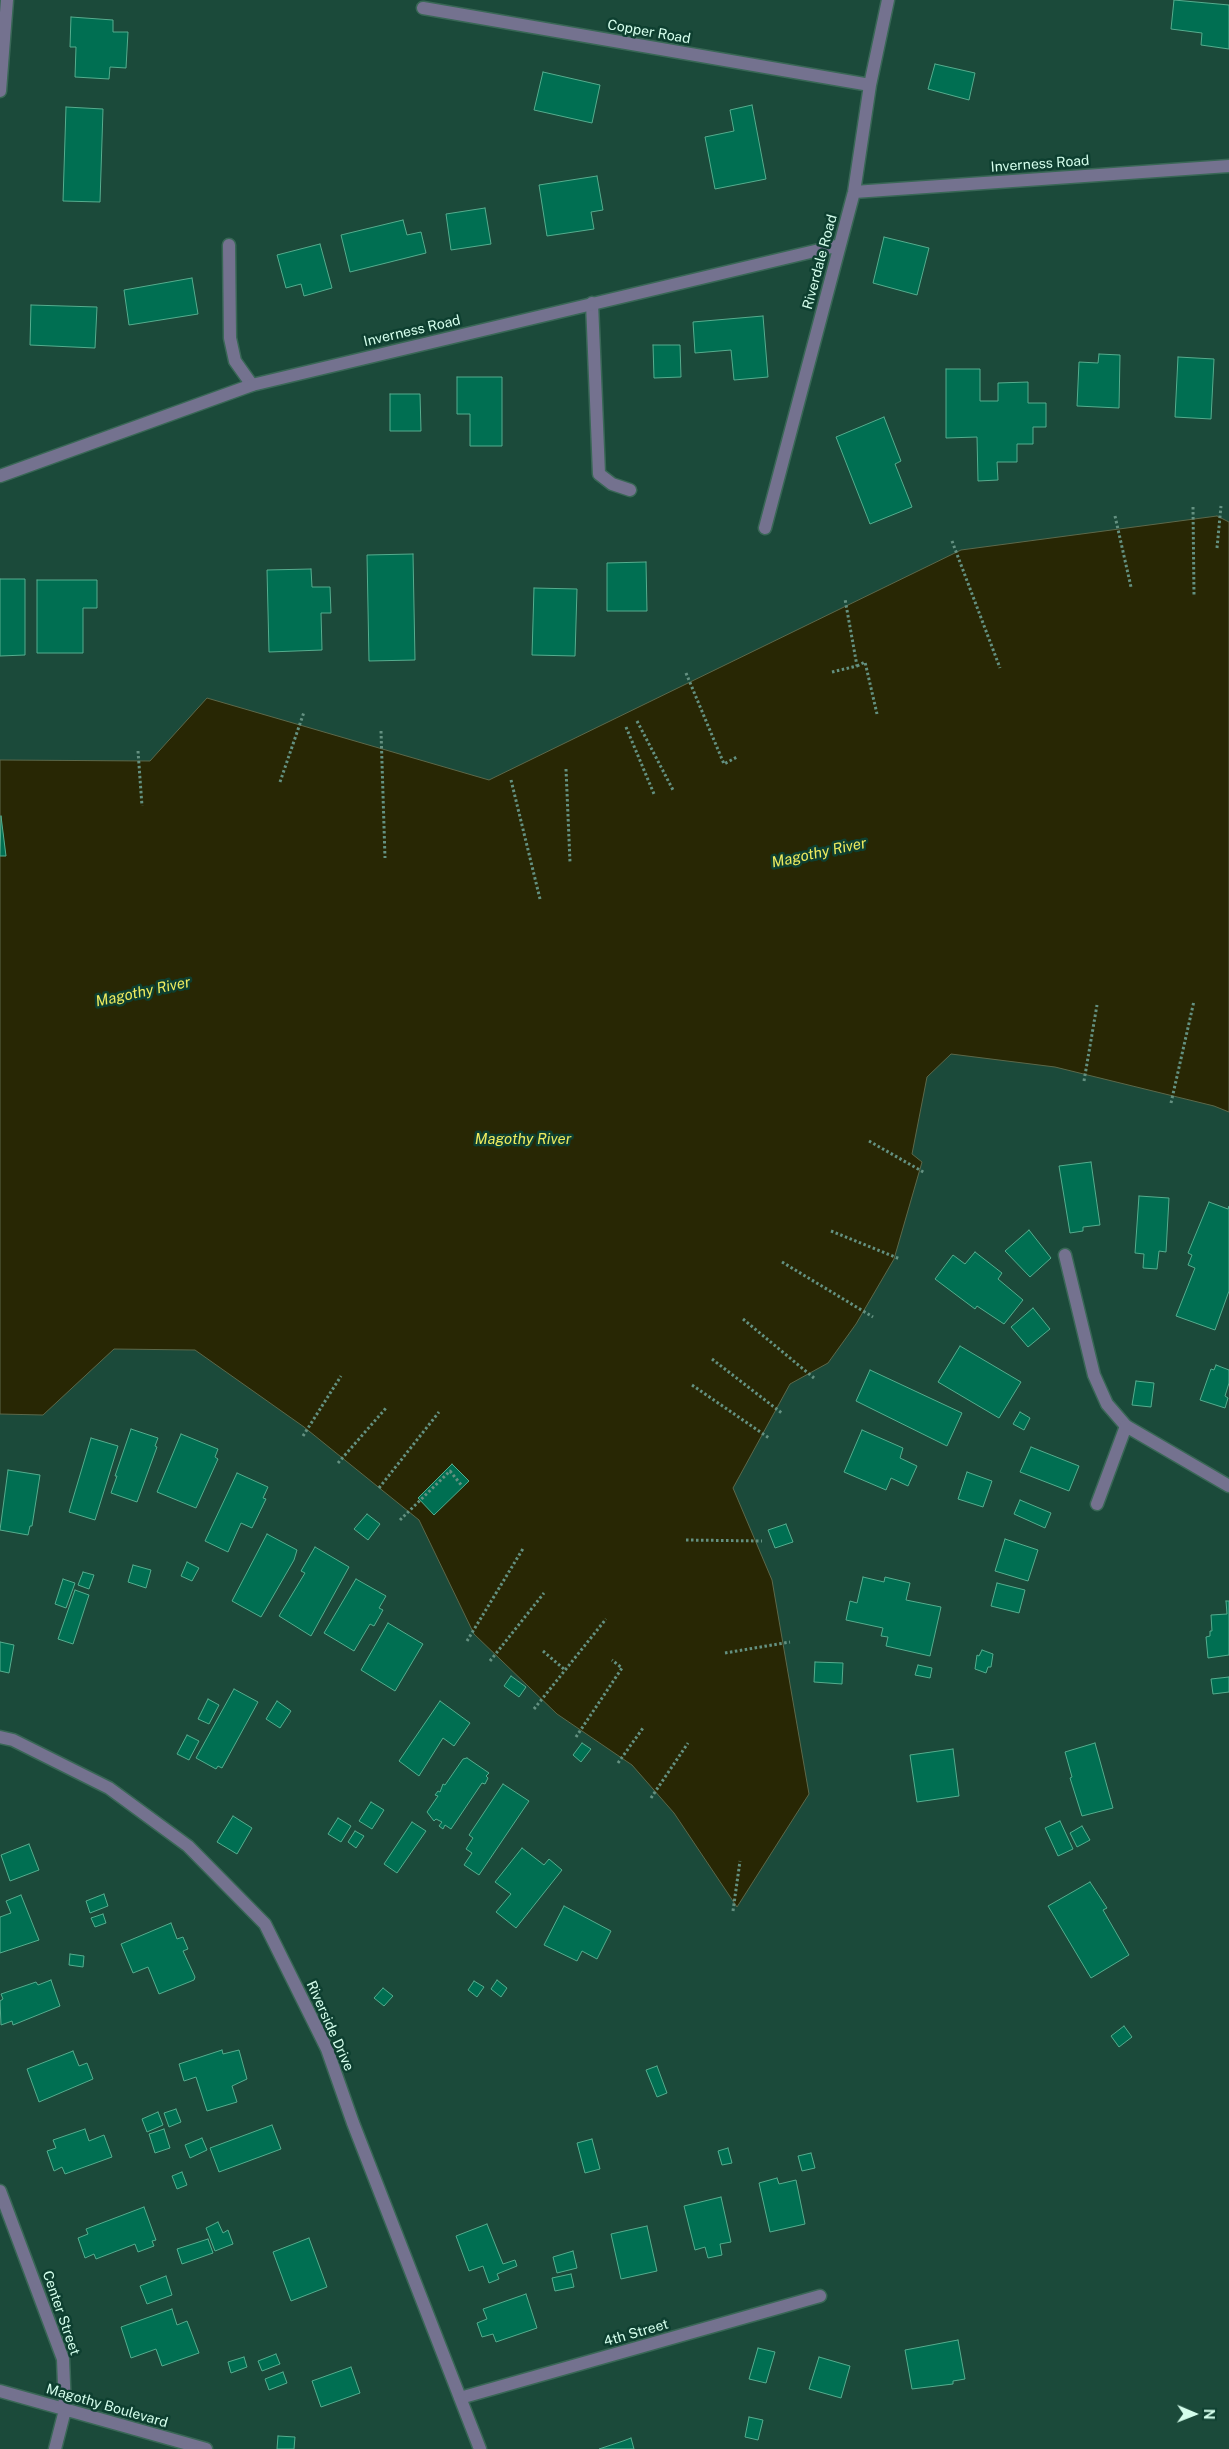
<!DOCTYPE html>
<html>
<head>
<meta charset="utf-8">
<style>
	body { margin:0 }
	#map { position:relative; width:1229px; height:2449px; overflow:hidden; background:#1b4a3a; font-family:"Public Sans",sans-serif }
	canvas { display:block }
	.north { position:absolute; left:1169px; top:2389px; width:50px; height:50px; -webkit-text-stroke:4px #0e3f30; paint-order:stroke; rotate:91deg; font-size:14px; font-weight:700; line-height:20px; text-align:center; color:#d4feec }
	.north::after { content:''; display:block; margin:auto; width:18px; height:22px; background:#d4feec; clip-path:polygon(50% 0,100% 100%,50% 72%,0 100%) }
</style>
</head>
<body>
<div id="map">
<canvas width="1229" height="2449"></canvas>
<div class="north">N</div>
</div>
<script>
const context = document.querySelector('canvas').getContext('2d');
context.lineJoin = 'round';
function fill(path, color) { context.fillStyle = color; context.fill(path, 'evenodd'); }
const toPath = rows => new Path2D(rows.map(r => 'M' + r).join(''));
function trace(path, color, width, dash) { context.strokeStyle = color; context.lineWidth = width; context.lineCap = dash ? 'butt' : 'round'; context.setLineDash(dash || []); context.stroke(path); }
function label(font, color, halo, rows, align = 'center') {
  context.font = font + ' "Public Sans",sans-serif'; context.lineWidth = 5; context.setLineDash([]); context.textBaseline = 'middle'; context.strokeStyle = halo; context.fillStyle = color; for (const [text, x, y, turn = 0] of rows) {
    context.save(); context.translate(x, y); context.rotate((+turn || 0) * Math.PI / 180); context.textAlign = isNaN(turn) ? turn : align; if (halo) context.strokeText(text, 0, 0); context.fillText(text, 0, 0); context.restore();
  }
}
const water = toPath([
	[1217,516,1229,522,1229,1112,1214,1106,1055,1067,951,1054,927,1077,912,1154,922,1162,894,1259,856,1324,828,1363,790,1384,733,1488,772,1580,809,1794,737,1907,674,1813,632,1765,557,1714,474,1634,419,1520,304,1427,195,1350,114,1349,43,1415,0,1414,0,760,150,761,207,698,489,780,961,550,1217,516]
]);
fill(water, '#282704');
trace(water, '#5c684a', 1);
const building = toPath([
	[1174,0,1229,5,1229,49,1201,45,1202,33,1171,29,1174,0],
	[71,17,113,20,113,32,128,32,126,68,110,67,109,79,75,77,76,47,70,47,71,17],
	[935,64,975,73,969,100,928,89,935,64],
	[543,72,600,85,592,123,534,110,543,72],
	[752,105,766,179,715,189,705,137,734,131,730,110,752,105],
	[66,107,103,109,100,202,63,201,66,107],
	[597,176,603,210,591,212,594,229,547,236,539,185,597,176],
	[485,208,491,244,451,250,446,214,485,208],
	[403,220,407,235,421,232,426,253,350,272,341,235,403,220],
	[884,237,929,248,917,295,873,283,884,237],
	[320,244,332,288,304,296,301,284,286,288,277,255,320,244],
	[192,278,198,314,129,325,124,290,192,278],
	[31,305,97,307,95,348,30,345,31,305],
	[763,316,768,377,734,380,731,350,695,353,693,322,763,316],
	[653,345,680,345,681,377,654,378,653,345],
	[1099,354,1120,355,1119,408,1077,406,1079,362,1098,363,1099,354],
	[1178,357,1214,359,1211,419,1175,417,1178,357],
	[946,369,980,369,980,401,998,401,998,383,1028,382,1028,403,1046,403,1046,427,1033,427,1033,444,1017,444,1017,462,997,462,998,480,978,481,977,437,946,438,946,369],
	[457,377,502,377,502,446,470,446,470,414,457,414,457,377],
	[390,394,420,394,421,431,390,431,390,394],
	[884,417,901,461,895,464,912,507,870,524,836,437,884,417],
	[413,554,415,660,369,661,367,555,413,554],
	[646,562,647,611,607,611,607,563,646,562],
	[311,569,312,587,330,587,331,613,321,613,322,650,269,652,267,570,311,569],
	[0,579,25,579,25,655,0,656,0,579],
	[37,580,97,580,97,608,83,608,83,653,37,653,37,580],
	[534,588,577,589,575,656,532,655,534,588],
	[1,816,6,856,0,856,1,816],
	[1091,1162,1100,1225,1083,1227,1083,1231,1070,1233,1059,1166,1091,1162],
	[1139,1196,1169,1198,1166,1252,1159,1251,1157,1269,1143,1268,1144,1254,1135,1253,1139,1196],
	[1209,1202,1228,1209,1229,1206,1229,1291,1215,1330,1176,1316,1195,1268,1188,1265,1192,1255,1188,1253,1209,1202],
	[1029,1230,1051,1258,1030,1277,1005,1251,1029,1230],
	[975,1252,1002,1273,998,1279,1023,1300,1004,1324,977,1306,975,1309,935,1279,953,1255,965,1264,975,1252],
	[1033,1308,1050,1329,1028,1347,1011,1327,1033,1308],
	[960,1346,1021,1382,999,1418,938,1382,960,1346],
	[1216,1365,1229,1370,1229,1383,1225,1396,1228,1398,1225,1408,1200,1400,1211,1369,1214,1370,1216,1365],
	[870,1370,962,1413,947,1446,856,1401,870,1370],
	[1136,1381,1154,1383,1151,1407,1132,1405,1136,1381],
	[1020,1412,1030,1418,1024,1430,1013,1424,1020,1412],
	[131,1429,158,1438,155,1446,157,1447,137,1502,111,1493,117,1476,115,1476,131,1429],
	[862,1430,903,1448,900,1458,917,1466,908,1486,891,1478,886,1490,844,1472,862,1430],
	[181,1434,218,1449,215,1457,218,1459,196,1508,157,1492,181,1434],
	[91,1438,118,1446,95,1520,69,1512,91,1438],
	[1031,1447,1079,1466,1069,1491,1020,1472,1031,1447],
	[452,1464,469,1481,434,1515,418,1498,452,1464],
	[8,1470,40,1475,32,1526,30,1526,28,1535,0,1530,8,1470],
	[967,1472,992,1481,983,1507,958,1499,967,1472],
	[237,1473,268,1487,263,1498,266,1499,252,1528,241,1523,228,1552,205,1541,237,1473],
	[1020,1500,1051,1513,1045,1528,1014,1514,1020,1500],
	[367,1514,380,1524,368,1540,354,1529,367,1514],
	[786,1524,793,1542,775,1548,768,1530,786,1524],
	[267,1534,297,1550,294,1560,261,1617,232,1601,267,1534],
	[1005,1539,1038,1550,1028,1581,995,1571,1005,1539],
	[315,1547,349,1567,311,1636,279,1616,305,1573,301,1571,315,1547],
	[187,1562,199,1568,192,1581,181,1576,187,1562],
	[133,1565,151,1570,146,1588,128,1582,133,1565],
	[83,1572,94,1575,89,1589,78,1585,83,1572],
	[863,1577,884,1582,885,1577,910,1583,906,1600,941,1607,930,1656,886,1646,888,1637,881,1636,883,1628,846,1620,850,1601,857,1603,863,1577],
	[63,1579,75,1583,66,1608,55,1604,63,1579],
	[356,1579,386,1596,379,1608,383,1610,374,1626,370,1624,354,1651,324,1633,356,1579],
	[997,1583,1025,1590,1019,1613,991,1606,997,1583],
	[75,1590,89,1595,73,1644,58,1639,75,1590],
	[1226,1601,1229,1601,1229,1655,1208,1658,1206,1637,1210,1636,1210,1631,1212,1631,1211,1615,1227,1614,1226,1601],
	[388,1623,423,1644,395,1691,361,1670,388,1623],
	[0,1642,14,1645,9,1673,0,1671,0,1642],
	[982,1650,993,1654,991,1667,988,1667,986,1673,975,1669,977,1655,979,1656,982,1650],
	[815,1662,843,1663,842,1684,814,1682,815,1662],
	[918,1665,932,1668,930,1678,915,1675,918,1665],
	[511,1676,526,1687,519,1697,504,1686,511,1676],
	[1229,1677,1229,1692,1213,1694,1211,1679,1229,1677],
	[234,1689,258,1702,222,1768,218,1766,216,1769,196,1758,234,1689],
	[208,1699,219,1705,209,1724,198,1719,208,1699],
	[277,1701,291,1711,280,1728,266,1719,277,1701],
	[440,1701,470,1723,454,1746,443,1738,419,1776,399,1761,440,1701],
	[187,1735,199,1741,189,1760,177,1754,187,1735],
	[582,1743,591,1749,581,1762,573,1755,582,1743],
	[1095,1743,1113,1808,1082,1816,1070,1778,1072,1777,1065,1752,1095,1743],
	[953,1749,959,1796,917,1802,910,1755,953,1749],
	[467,1758,489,1773,486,1776,488,1778,485,1784,482,1783,451,1829,445,1825,443,1829,439,1826,442,1822,436,1819,434,1821,427,1812,438,1796,435,1795,438,1791,440,1792,443,1784,445,1785,463,1759,467,1758],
	[503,1784,529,1801,479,1875,464,1865,472,1853,466,1849,473,1838,469,1835,503,1784],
	[371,1802,384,1810,372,1829,359,1821,371,1802],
	[233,1816,252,1828,237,1854,217,1842,233,1816],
	[338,1818,351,1826,341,1842,328,1834,338,1818],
	[1060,1821,1073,1849,1058,1856,1045,1828,1060,1821],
	[412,1822,426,1831,397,1873,384,1864,412,1822],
	[1082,1826,1090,1840,1077,1847,1070,1833,1082,1826],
	[355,1831,364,1836,356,1848,348,1842,355,1831],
	[29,1844,39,1870,10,1881,1,1855,29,1844],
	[522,1848,544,1865,549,1859,562,1870,516,1928,496,1912,511,1894,495,1882,522,1848],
	[1090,1882,1107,1908,1103,1910,1129,1955,1091,1978,1048,1906,1090,1882],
	[104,1894,108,1906,90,1913,86,1901,104,1894],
	[21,1895,39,1940,0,1953,0,1917,11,1913,6,1901,21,1895],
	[564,1906,611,1931,597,1959,582,1951,577,1961,544,1945,564,1906],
	[103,1914,106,1923,95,1927,91,1918,103,1914],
	[171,1923,177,1939,183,1937,188,1949,183,1951,195,1977,194,1980,159,1994,148,1967,133,1973,121,1944,171,1923],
	[70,1954,84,1956,83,1967,69,1965,70,1954],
	[51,1980,60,2006,13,2025,12,2021,1,2025,0,2001,3,1999,1,1994,36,1982,38,1985,51,1980],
	[497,1980,507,1988,501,1997,491,1989,497,1980],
	[474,1981,484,1987,477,1997,468,1990,474,1981],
	[383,1988,393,1996,384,2006,374,1998,383,1988],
	[1124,2026,1132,2037,1119,2047,1111,2036,1124,2026],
	[222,2050,223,2054,239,2050,247,2079,232,2086,237,2102,207,2111,196,2077,184,2081,179,2064,222,2050],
	[73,2051,79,2066,87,2063,93,2079,39,2102,27,2069,73,2051],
	[657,2066,667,2093,657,2097,646,2070,657,2066],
	[176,2109,181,2122,169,2127,164,2113,176,2109],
	[158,2112,163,2125,147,2132,142,2119,158,2112],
	[272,2125,281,2149,219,2172,210,2148,272,2125],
	[85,2129,89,2141,104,2135,112,2157,65,2174,62,2167,54,2171,47,2151,56,2148,53,2140,85,2129],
	[164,2129,170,2148,155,2153,149,2134,164,2129],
	[202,2138,207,2150,190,2158,185,2145,202,2138],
	[592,2139,600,2169,585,2173,577,2143,592,2139],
	[728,2148,732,2163,722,2165,718,2151,728,2148],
	[811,2153,815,2168,802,2171,798,2156,811,2153],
	[182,2172,187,2185,177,2189,172,2176,182,2172],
	[777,2178,779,2184,796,2180,805,2224,770,2232,759,2183,777,2178],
	[721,2197,731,2242,720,2244,722,2255,708,2258,705,2247,695,2250,684,2206,721,2197],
	[144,2207,156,2240,152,2241,154,2246,138,2252,135,2244,96,2259,94,2254,85,2258,78,2238,88,2234,86,2229,144,2207],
	[218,2222,223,2233,228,2230,233,2244,215,2251,206,2228,218,2222],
	[487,2224,503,2264,515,2260,517,2266,497,2274,499,2279,489,2283,483,2266,469,2271,456,2236,487,2224],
	[647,2226,657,2271,621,2279,611,2234,647,2226],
	[309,2238,327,2287,291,2301,273,2252,309,2238],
	[208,2239,213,2253,182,2264,177,2249,208,2239],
	[573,2251,577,2268,557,2273,553,2257,573,2251],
	[571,2274,574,2287,555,2291,552,2278,571,2274],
	[166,2276,172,2295,147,2304,140,2286,166,2276],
	[526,2294,537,2328,496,2342,493,2334,482,2337,477,2323,487,2319,483,2309,526,2294],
	[172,2309,177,2325,187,2321,199,2353,162,2366,156,2349,131,2358,121,2327,172,2309],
	[958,2340,965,2379,953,2381,953,2384,912,2389,905,2350,958,2340],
	[758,2348,775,2352,766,2383,749,2379,758,2348],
	[276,2354,280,2364,262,2371,258,2361,276,2354],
	[244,2357,247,2367,231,2373,228,2362,244,2357],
	[819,2357,850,2366,841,2398,809,2389,819,2357],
	[351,2367,360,2393,321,2407,312,2381,351,2367],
	[283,2372,287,2383,269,2390,265,2379,283,2372],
	[749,2417,763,2420,758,2440,745,2437,749,2417],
	[278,2436,295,2437,294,2449,277,2449,278,2436],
	[631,2438,634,2449,599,2449,623,2441,631,2438]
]);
fill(building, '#006f52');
trace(building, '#55ad8e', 1);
const lane = toPath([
	[229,245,230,338,235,361,252,385],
	[592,303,599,474,612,484,630,490],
	[1065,1255,1094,1375,1107,1404,1126,1426]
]);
const street = toPath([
	[423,8,870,85],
	[0,91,7,0],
	[854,192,1229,166],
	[0,476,252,385,840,245],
	[765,528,854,192,870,85,888,0],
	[1097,1504,1126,1426,1229,1486],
	[0,1737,13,1740,109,1788,188,1846,265,1924,327,2049,353,2123,480,2449],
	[0,2191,63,2359,65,2410,55,2449],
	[0,2391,206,2449],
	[460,2398,820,2296]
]);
trace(lane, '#396756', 15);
trace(street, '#396756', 15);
trace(toPath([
	[1193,507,1194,596],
	[1115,516,1131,587],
	[952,541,1000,668],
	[1217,548,1221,506],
	[857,666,865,662,877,714],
	[832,672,857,666,845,599],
	[686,673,724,764,737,757],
	[637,721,673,790],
	[626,727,654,794],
	[381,731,385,858],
	[138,751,142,806],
	[566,769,570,862],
	[511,780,540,899],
	[280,782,304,712],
	[1084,1081,1097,1005],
	[1171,1103,1194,1001],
	[869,1141,925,1173],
	[831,1231,900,1259],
	[782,1262,873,1317],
	[743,1319,814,1378],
	[712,1359,783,1414],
	[692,1385,769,1438],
	[303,1436,341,1376],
	[338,1463,386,1408],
	[379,1488,439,1412],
	[400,1520,450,1471,462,1486],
	[686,1540,762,1541],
	[467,1641,524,1547],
	[543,1651,565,1670],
	[725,1653,790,1642],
	[490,1661,544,1593],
	[534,1709,606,1619],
	[576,1737,622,1668,612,1660],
	[618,1763,643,1728],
	[651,1798,688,1743],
	[733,1911,740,1861]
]), '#649181', 3, [2.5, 2.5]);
trace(lane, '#74728f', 12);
trace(street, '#74728f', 12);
label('14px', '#d4feec', '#0e3f30', [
	["Copper Road",649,32,10],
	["Inverness Road",1040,164,-4],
	["Riverdale Road",820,262,-75],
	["Inverness Road",412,331,-13],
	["Riverside Drive",330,2026,66],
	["Center Street",61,2313,71],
	["4th Street",636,2333,-16],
	["Magothy Boulevard",107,2406,16]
]);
label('italic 15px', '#efeb5f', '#0e3f30', [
	["Magothy River",819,853,-12],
	["Magothy River",143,992,-12],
	["Magothy River",523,1139]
]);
</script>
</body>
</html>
